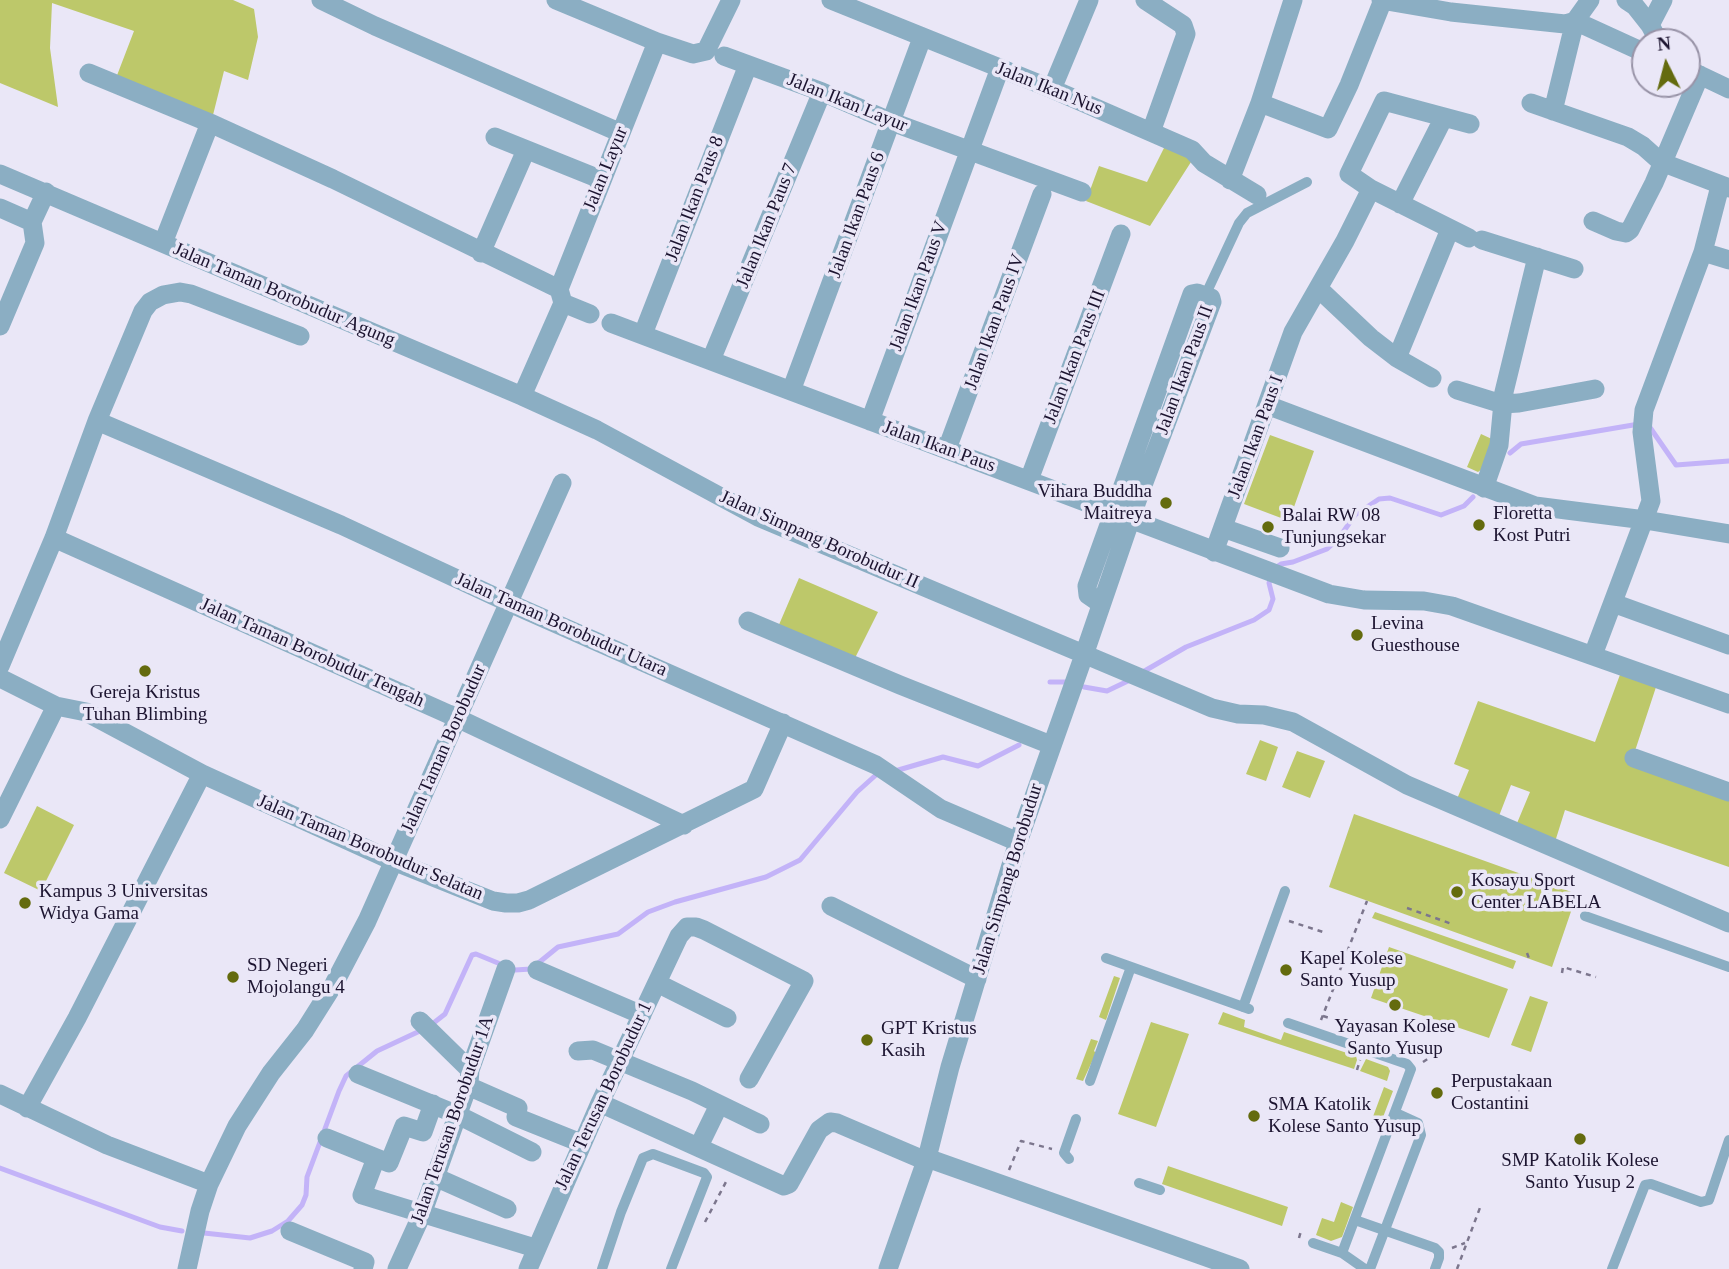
<!DOCTYPE html>
<html>
<head>
<meta charset="utf-8">
<style>
	body { margin:0 }
	#map { position:relative; width:1729px; height:1269px; overflow:hidden; background:#eae7f7; font-family:"Times New Roman",serif }
	canvas { display:block }
	.north { position:absolute; left:1631px; top:28px; width:70px; height:70px; box-sizing:border-box; background:#eae7f7; border:2px solid #9893a7; border-radius:50%; rotate:354deg; font-size:19px; font-weight:700; line-height:28px; text-align:center; color:#1c1430 }
	.north::after { content:''; display:block; margin:auto; width:24px; height:32px; background:#646b0e; clip-path:polygon(50% 0,100% 100%,50% 72%,0 100%) }
</style>
</head>
<body>
<div id="map">
<canvas width="1729" height="1269"></canvas>
<div class="north">N</div>
</div>
<script>
const context = document.querySelector('canvas').getContext('2d');
context.lineJoin = 'round';
function fill(path, color) { context.fillStyle = color; context.fill(path, 'evenodd'); }
const toPath = rows => new Path2D(rows.map(r => 'M' + r).join(''));
function trace(path, color, width, dash) { context.strokeStyle = color; context.lineWidth = width; context.lineCap = dash ? 'butt' : 'round'; context.setLineDash(dash || []); context.stroke(path); }
function label(font, color, halo, rows, align = 'center') {
  context.font = font + ' "Times New Roman",serif'; context.lineWidth = 7; context.setLineDash([]); context.textBaseline = 'middle'; context.strokeStyle = halo; context.fillStyle = color; for (const [text, x, y, turn = 0] of rows) {
    context.save(); context.translate(x, y); context.rotate((+turn || 0) * Math.PI / 180); context.textAlign = isNaN(turn) ? turn : align; if (halo) context.strokeText(text, 0, 0); context.fillText(text, 0, 0); context.restore();
  }
}
fill(toPath([
	[0,0,233,0,254,9,258,37,248,80,224,71,213,115,116,78,134,31,52,3,50,48,58,107,0,83],
	[1165,146,1188,155,1191,162,1150,226,1086,201,1099,166,1147,182],
	[1481,434,1494,440,1482,469,1478,472,1467,467],
	[1270,435,1314,451,1289,521,1244,504],
	[799,578,878,612,854,660,778,627],
	[1621,672,1657,684,1632,760,1729,795,1729,867,1565,810,1554,845,1515,828,1530,792,1511,785,1499,816,1457,799,1469,770,1454,764,1478,701,1595,742],
	[1260,740,1278,747,1266,781,1246,774],
	[1297,751,1325,761,1310,798,1282,787],
	[37,806,74,825,41,891,4,873],
	[1354,814,1577,894,1552,967,1329,887],
	[1375,912,1516,961,1513,969,1372,918],
	[1389,947,1508,989,1489,1038,1371,998],
	[1114,976,1120,978,1106,1020,1099,1017],
	[1530,996,1548,1002,1531,1052,1511,1045],
	[1223,1012,1245,1020,1244,1027,1281,1040,1284,1032,1356,1056,1357,1060,1354,1069,1218,1024],
	[1151,1022,1189,1034,1156,1127,1118,1114],
	[1091,1039,1098,1041,1094,1051,1096,1053,1083,1081,1076,1079],
	[1366,1059,1388,1067,1390,1071,1387,1081,1360,1071],
	[1384,1087,1393,1091,1380,1125,1371,1122],
	[1168,1166,1288,1207,1282,1226,1162,1184],
	[1341,1202,1353,1207,1342,1237,1331,1241,1316,1235,1322,1218,1334,1222]
]), '#bdc86a');
trace(toPath([
	[1649,426,1676,465,1729,461],
	[1510,453,1521,444,1639,424],
	[1275,568,1281,564,1293,562,1327,549,1339,538,1355,515,1379,499,1390,498,1441,515,1464,506,1473,497],
	[1141,673,1186,647,1254,620,1269,610,1273,599,1269,583,1271,577],
	[1050,682,1067,682],
	[1084,687,1107,691,1130,680],
	[895,771,943,757,978,766,1019,745],
	[431,1025,445,1014,472,955,476,954,515,970,531,969,558,947,618,934,648,912,675,902,766,877,800,860,857,792,877,774,881,773],
	[0,1168,160,1227,182,1231],
	[204,1233,250,1238,272,1231,288,1221,302,1205,306,1195,307,1177,339,1091,346,1076,377,1051,422,1030]
]), '#c3b3f8', 5);
trace(toPath([
	[1407,908,1452,924],
	[1289,921,1326,933],
	[1527,953,1530,961],
	[1340,970,1367,901],
	[1562,973,1563,967,1596,977],
	[1323,1016,1346,1023,1347,1021],
	[1321,1020,1334,987],
	[1423,1062,1429,1058],
	[1357,1070,1360,1060],
	[1518,1090,1520,1090],
	[1009,1170,1021,1141,1052,1149],
	[705,1222,728,1178],
	[1299,1238,1301,1231],
	[1452,1248,1465,1243],
	[1457,1269,1481,1205]
]), '#7c768d', 2.5, [5, 5]);
trace(toPath([
	[1205,296,1239,223,1247,213,1307,182],
	[1585,916,1729,967],
	[1106,958,1249,1009],
	[1243,1007,1285,891],
	[1288,1023,1407,1064,1411,1069,1342,1253],
	[1090,1081,1131,967],
	[1069,1159,1064,1153,1076,1119],
	[1139,1183,1160,1190],
	[1355,1220,1435,1248,1439,1252,1439,1258,1435,1269],
	[1313,1243,1342,1253,1365,1269],
	[602,1269,621,1212,643,1158,653,1154,704,1173,707,1177,671,1269],
	[1370,1269,1421,1135,1418,1123,1396,1113],
	[1612,1269,1645,1185,1651,1184,1701,1202,1709,1200,1729,1140]
]), '#8baec3', 10);
trace(toPath([
	[321,0,375,26,621,133],
	[556,0,657,42],
	[831,0,1052,89,1192,150,1204,163,1257,195],
	[1145,0,1183,25,1186,34,1151,132],
	[1293,0,1260,103,1328,129,1349,85,1383,0],
	[1381,0,1451,12,1565,24,1575,21,1590,0],
	[1626,0,1635,6,1650,25,1659,42],
	[1650,25,1663,0],
	[724,56,822,92,892,122,1082,192],
	[1687,69,1729,89],
	[89,73,210,123,333,179,559,289],
	[1052,89,1089,0],
	[1531,103,1628,137,1643,146,1661,162,1729,188],
	[1553,111,1575,21,1645,53],
	[495,137,602,180],
	[0,174,522,396,597,430,758,517,1212,708,1238,714,1264,715,1293,722,1407,785,1729,923],
	[1230,180,1260,103],
	[1400,204,1444,117],
	[0,208,32,222],
	[1593,221,1616,231,1626,233,1630,230,1654,183,1700,75],
	[1469,238,1371,189,1349,174,1384,101,1470,124],
	[1482,240,1574,269],
	[163,243,210,123],
	[1703,252,1729,260],
	[481,253,526,150],
	[1319,289,1371,338,1397,358,1432,378],
	[563,303,590,314],
	[611,323,1329,594,1364,600,1424,601,1452,606,1729,704],
	[0,326,35,243,32,222,46,192],
	[643,334,748,65],
	[1397,358,1450,229],
	[711,360,822,92],
	[1457,390,1502,404,1519,403,1595,389],
	[791,391,922,38],
	[522,396,563,303,559,289,657,42,693,54,706,51,731,0],
	[1267,405,1535,506,1645,520,1729,534],
	[97,421,341,525,509,603,876,765,941,809,1018,842],
	[870,421,1000,68],
	[947,449,1042,194],
	[1029,480,1121,234],
	[1484,488,1499,445,1504,392,1537,257],
	[1223,528,1280,548],
	[54,538,457,718,684,825],
	[1214,552,1293,332,1345,241,1371,189],
	[1613,603,1729,645],
	[748,621,900,685,1051,745],
	[1593,655,1651,501,1642,432,1644,410,1703,252,1720,186],
	[0,666,54,538,97,421,143,311,150,302,163,295,180,292,191,294,300,336],
	[0,678,56,706,86,712,202,774,393,861,493,901,506,903,518,903,529,900,754,789,783,723],
	[1634,758,1729,792],
	[0,819,56,706],
	[831,906,977,979],
	[537,970,642,1015],
	[657,983,727,1018],
	[420,1021,470,1070],
	[578,1051,593,1050,692,1091,760,1124],
	[358,1074,458,1115,532,1152],
	[468,1086,518,1108,516,1117,581,1143],
	[0,1094,107,1145,209,1184],
	[600,1103,784,1186,789,1184,819,1130,830,1122,837,1123,926,1161],
	[27,1108,77,1018,202,774],
	[327,1138,389,1163,404,1126,423,1132,433,1104],
	[699,1146,719,1105],
	[376,1158,362,1195,535,1248],
	[927,1158,1240,1269],
	[435,1177,507,1209],
	[290,1231,365,1262,363,1269],
	[187,1269,200,1211,209,1184,237,1126,271,1073,305,1030,334,984,367,921,562,483],
	[397,1269,422,1214,469,1083,470,1070,506,969],
	[528,1269,600,1103,679,936,687,927,696,927,704,930,804,981,749,1079],
	[888,1269,927,1158,950,1067,1018,842,1084,655,1137,501,1212,302,1211,298,1197,293,1192,294,1087,586,1088,595,1101,604]
]), '#8baec3', 19);
for (const [x, y, r, color] of [
	[1166,503,7,"#646b0e"],
	[1479,525,7,"#646b0e"],
	[1268,527,7,"#646b0e"],
	[1357,635,7,"#646b0e"],
	[145,671,7,"#646b0e"],
	[1457,892,7,"#646b0e"],
	[25,903,7,"#646b0e"],
	[1286,970,7,"#646b0e"],
	[233,977,7,"#646b0e"],
	[1395,1005,7,"#646b0e"],
	[867,1040,7,"#646b0e"],
	[1437,1093,7,"#646b0e"],
	[1254,1116,7,"#646b0e"],
	[1580,1139,7,"#646b0e"]
]) { const dot = new Path2D(); dot.arc(x, y, r, 0, 2 * Math.PI); context.fillStyle = color; context.fill(dot); trace(dot, '#eae7f7', 2.5); }
label('19px', '#1c1430', '#eae7f7', [
	["Jalan Ikan Nus",1049,89,22],
	["Jalan Ikan Layur",847,103,22],
	["Jalan Layur",606,169,-68],
	["Jalan Ikan Paus 8",695,199,-69],
	["Jalan Ikan Paus 6",857,215,-70],
	["Jalan Ikan Paus 7",767,226,-68],
	["Jalan Ikan Paus V",919,286,-70],
	["Jalan Taman Borobudur Agung",284,295,23],
	["Jalan Ikan Paus IV",995,322,-70],
	["Jalan Ikan Paus III",1075,357,-69],
	["Jalan Ikan Paus II",1185,370,-70],
	["Jalan Ikan Paus I",1256,437,-70],
	["Jalan Ikan Paus",939,447,20],
	["Jalan Simpang Borobudur II",819,540,24],
	["Jalan Taman Borobudur Utara",561,625,24],
	["Jalan Taman Borobudur Tengah",312,653,24],
	["Jalan Taman Borobudur",444,749,-66],
	["Jalan Taman Borobudur Selatan",370,848,23],
	["Jalan Simpang Borobudur",1008,879,-73],
	["Jalan Terusan Borobudur 1",604,1096,-65],
	["Jalan Terusan Borobudur 1A",453,1120,-71]
]);
label('19px', '#1c1430', '#eae7f7', [
	["Vihara Buddha",1152,492,"right"],
	["Maitreya",1152,514,"right"],
	["Floretta",1493,514],
	["Kost Putri",1493,536],
	["Balai RW 08",1282,516],
	["Tunjungsekar",1282,538],
	["Levina",1371,624],
	["Guesthouse",1371,646],
	["Gereja Kristus",145,693,"center"],
	["Tuhan Blimbing",145,715,"center"],
	["Kosayu Sport",1471,881],
	["Center LABELA",1471,903],
	["Kampus 3 Universitas",39,892],
	["Widya Gama",39,914],
	["Kapel Kolese",1300,959],
	["Santo Yusup",1300,981],
	["SD Negeri",247,966],
	["Mojolangu 4",247,988],
	["Yayasan Kolese",1395,1027,"center"],
	["Santo Yusup",1395,1049,"center"],
	["GPT Kristus",881,1029],
	["Kasih",881,1051],
	["Perpustakaan",1451,1082],
	["Costantini",1451,1104],
	["SMA Katolik",1268,1105],
	["Kolese Santo Yusup",1268,1127],
	["SMP Katolik Kolese",1580,1161,"center"],
	["Santo Yusup 2",1580,1183,"center"]
], 'left');
</script>
</body>
</html>
